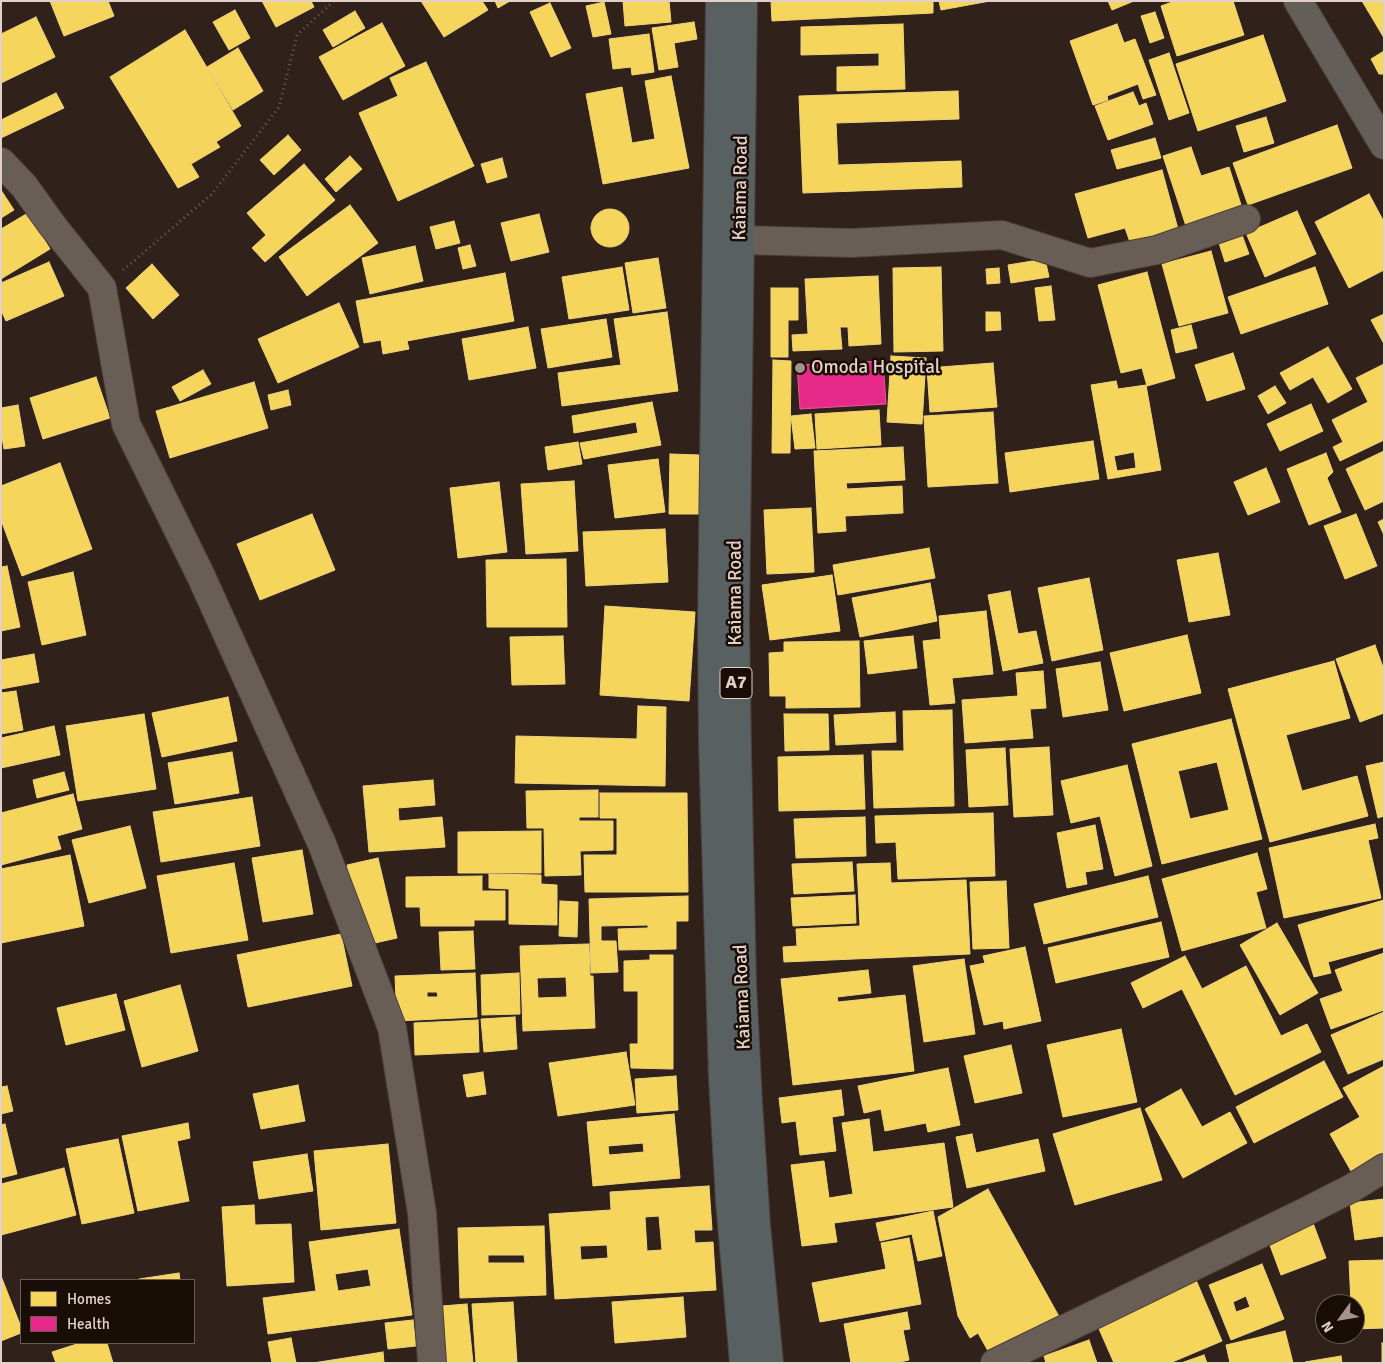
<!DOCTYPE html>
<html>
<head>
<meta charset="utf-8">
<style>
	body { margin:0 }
	#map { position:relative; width:1385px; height:1364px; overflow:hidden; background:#30221a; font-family:Signika,sans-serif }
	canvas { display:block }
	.frame { position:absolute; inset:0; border:2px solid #e3d1c7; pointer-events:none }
	.legend { position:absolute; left:20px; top:1279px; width:175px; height:65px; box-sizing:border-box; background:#190d07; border:1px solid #6a5b54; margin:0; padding:6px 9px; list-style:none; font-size:15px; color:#e3d1c7 }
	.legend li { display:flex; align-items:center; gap:10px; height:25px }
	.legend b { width:25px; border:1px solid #6a5b54 }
	.north { position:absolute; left:1315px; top:1294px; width:50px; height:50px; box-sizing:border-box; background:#190d07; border:1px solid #6a5b54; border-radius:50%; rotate:238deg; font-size:14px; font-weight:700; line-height:20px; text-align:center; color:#e3d1c7 }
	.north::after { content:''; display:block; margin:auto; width:18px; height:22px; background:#a4948a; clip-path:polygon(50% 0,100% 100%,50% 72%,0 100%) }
</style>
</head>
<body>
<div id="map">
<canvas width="1385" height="1364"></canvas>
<div class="frame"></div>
<ul class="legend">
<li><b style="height:14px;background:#f6d55c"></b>Homes</li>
<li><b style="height:14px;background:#e7298a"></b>Health</li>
</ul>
<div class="north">N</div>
</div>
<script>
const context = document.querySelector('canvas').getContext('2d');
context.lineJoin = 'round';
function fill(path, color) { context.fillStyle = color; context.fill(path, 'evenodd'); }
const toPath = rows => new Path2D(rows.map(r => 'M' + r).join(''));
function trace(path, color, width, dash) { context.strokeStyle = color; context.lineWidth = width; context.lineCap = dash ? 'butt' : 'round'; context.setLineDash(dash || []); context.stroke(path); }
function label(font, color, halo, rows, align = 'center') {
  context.font = font + ' Signika,sans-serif'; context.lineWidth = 5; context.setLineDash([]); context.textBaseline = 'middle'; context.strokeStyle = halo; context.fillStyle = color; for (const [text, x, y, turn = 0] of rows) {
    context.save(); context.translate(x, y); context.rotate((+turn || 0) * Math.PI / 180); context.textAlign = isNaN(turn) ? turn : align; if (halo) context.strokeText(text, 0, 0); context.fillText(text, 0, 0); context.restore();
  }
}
const homes = toPath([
	[50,1,108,1,114,16,64,36,50,1],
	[262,1,311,1,314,7,276,27,262,1],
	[421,1,482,1,488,10,444,37,421,1],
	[495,1,510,1,498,8,495,1],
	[623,1,669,1,671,22,625,26,623,1],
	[771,1,933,1,933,13,772,21,771,1],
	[939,1,990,1,941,10,939,1],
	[1108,1,1134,1,1112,10,1108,1],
	[1175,1,1233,1,1244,35,1177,56,1161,6,1175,1],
	[1362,1,1384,1,1384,38,1362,1],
	[604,2,611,34,593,37,586,6,604,2],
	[550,3,571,48,551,57,530,12,550,3],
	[235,10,250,38,229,50,213,22,235,10],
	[355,11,365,28,333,47,323,30,355,11],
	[1155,12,1164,38,1150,43,1141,16,1155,12],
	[36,17,55,57,1,83,1,34,36,17],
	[694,22,697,39,674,43,678,67,659,70,652,28,694,22],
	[382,23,405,66,343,100,319,57,382,23],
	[903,24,905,89,837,91,837,67,879,66,879,53,801,55,801,27,903,24],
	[1117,24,1124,43,1135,39,1156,95,1143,99,1138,84,1107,96,1108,100,1093,105,1070,41,1117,24],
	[185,30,241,126,216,142,220,147,191,164,199,177,178,188,110,77,185,30],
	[649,34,654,72,632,75,631,67,613,69,609,39,649,34],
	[1263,35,1286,101,1198,131,1176,64,1263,35],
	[238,48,263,91,233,110,207,67,238,48],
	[1384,51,1384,74,1379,74,1371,59,1384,51],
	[1169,53,1189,113,1169,120,1149,60,1169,53],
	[426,62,474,166,398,201,359,113,398,96,390,78,426,62],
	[671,76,689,168,603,184,586,94,622,87,632,143,655,139,645,81,671,76],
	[958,91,959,119,836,123,838,165,961,161,962,187,803,193,799,96,958,91],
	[1133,92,1139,106,1146,103,1153,124,1108,140,1095,106,1133,92],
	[56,93,64,108,1,138,1,120,56,93],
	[1266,117,1274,143,1244,152,1236,126,1266,117],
	[1337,125,1352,168,1248,205,1233,163,1337,125],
	[288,135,301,150,274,175,260,160,288,135],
	[1155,138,1161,158,1117,169,1111,150,1155,138],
	[1191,147,1201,176,1229,167,1242,208,1186,226,1163,156,1191,147],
	[350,156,362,169,336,192,325,179,350,156],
	[502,158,507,177,487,183,481,164,502,158],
	[304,164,335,200,265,262,252,248,266,235,247,213,304,164],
	[1162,170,1178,229,1130,242,1125,228,1088,238,1075,194,1162,170],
	[1,190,14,210,1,218,1,190],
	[1369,194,1384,222,1384,270,1349,288,1315,222,1369,194],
	[350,205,378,243,307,296,279,257,350,205],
	'591 228a19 19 0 1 1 38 0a19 19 0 1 1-38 0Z',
	[1297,211,1316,254,1265,277,1246,233,1297,211],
	[28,213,50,249,1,279,1,229,28,213],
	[539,214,549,252,511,261,501,223,539,214],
	[454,221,460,243,436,249,430,227,454,221],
	[1242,235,1249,254,1225,262,1219,243,1242,235],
	[470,245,476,266,463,269,458,248,470,245],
	[415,246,423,281,370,294,362,258,415,246],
	[1211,251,1228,313,1179,326,1162,264,1211,251],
	[658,258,666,308,633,313,625,263,658,258],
	[1045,259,1049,277,1011,283,1008,265,1045,259],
	[49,262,64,296,6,321,1,310,1,283,49,262],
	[152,264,179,295,153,319,126,288,152,264],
	[622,267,629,310,569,319,562,277,622,267],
	[941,267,943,351,894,352,893,268,941,267],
	[1315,267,1328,304,1241,334,1228,297,1315,267],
	[999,268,1000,283,987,284,986,269,999,268],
	[1147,272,1175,378,1147,386,1142,368,1121,373,1098,285,1147,272],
	[505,273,514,321,407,341,409,349,383,354,381,340,364,343,356,301,505,273],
	[878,276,881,344,849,346,848,327,840,327,842,349,793,351,792,335,808,334,805,279,878,276],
	[1051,286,1055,320,1039,321,1035,288,1051,286],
	[771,288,798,288,798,320,788,320,788,357,771,357,771,288],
	[339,303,359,347,278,383,258,339,339,303],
	[667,312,678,391,562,406,558,373,621,365,614,319,667,312],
	[986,312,1000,312,1001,330,986,331,986,312],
	[1384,314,1384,344,1371,320,1384,314],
	[606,319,612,357,548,368,541,329,606,319],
	[1191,325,1197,348,1176,353,1171,330,1191,325],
	[528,327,536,368,469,380,462,339,528,327],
	[1328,347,1352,389,1328,403,1313,377,1290,390,1280,373,1328,347],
	[1233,353,1245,389,1207,401,1195,365,1233,353],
	[891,356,926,358,922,424,887,422,891,356],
	[773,360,791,361,790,453,772,453,773,360],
	[993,363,997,407,930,412,927,368,993,363],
	[1384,364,1384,440,1340,461,1333,447,1343,442,1332,420,1368,402,1356,378,1384,364],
	[203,370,211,384,180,401,172,387,203,370],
	[96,377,110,418,43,439,30,398,96,377],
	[1116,381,1118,389,1146,385,1161,470,1108,479,1091,385,1116,381],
	[1134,452,1136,468,1117,471,1114,456,1134,452],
	[254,382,268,428,170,458,156,411,254,382],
	[1275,386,1286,403,1268,414,1258,396,1275,386],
	[288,390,291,405,271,410,268,395,288,390],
	[652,402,661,445,584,459,580,443,638,433,636,422,574,433,572,416,652,402],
	[1311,404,1323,431,1280,451,1267,424,1311,404],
	[18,405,25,446,4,449,1,431,1,408,18,405],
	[879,410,881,445,817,449,815,414,879,410],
	[993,412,998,483,928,487,924,416,993,412],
	[811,414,815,448,795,449,791,416,811,414],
	[1093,441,1099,479,1010,492,1005,453,1093,441],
	[578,442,582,464,548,470,545,447,578,442],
	[903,447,905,480,846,483,847,489,902,486,903,513,845,516,846,531,818,533,814,451,903,447],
	[1384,451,1384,501,1365,510,1346,469,1384,451],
	[1326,453,1333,472,1327,478,1341,512,1309,525,1287,469,1326,453],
	[670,454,700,455,700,514,669,514,670,454],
	[658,459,665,512,615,518,608,465,658,459],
	[60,463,92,549,22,576,1,520,1,486,60,463],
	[1266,468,1280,502,1248,515,1234,482,1266,468],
	[574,481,578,551,526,554,521,484,574,481],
	[499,482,507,552,458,558,450,488,499,482],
	[811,508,814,572,767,574,764,510,811,508],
	[312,514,335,570,260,600,237,544,312,514],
	[1356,514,1377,566,1345,579,1324,526,1356,514],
	[1384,519,1384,535,1378,522,1384,519],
	[665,529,668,582,586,586,583,532,665,529],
	[929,548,935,578,838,595,833,565,929,548],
	[1218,553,1230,615,1189,622,1177,560,1218,553],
	[566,559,567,627,487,627,486,560,566,559],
	[7,566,20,627,1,631,1,567,7,566],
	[73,572,86,635,42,645,28,582,73,572],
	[832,575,840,631,770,640,762,585,832,575],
	[1089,578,1103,650,1052,661,1038,588,1089,578],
	[930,583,937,621,860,637,852,598,930,583],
	[1010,591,1018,634,1036,631,1043,663,1003,671,988,595,1010,591],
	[605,606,695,612,689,701,600,695,605,606],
	[986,611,993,674,952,678,955,703,930,705,923,641,941,639,939,616,986,611],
	[1187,635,1201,693,1124,711,1110,653,1187,635],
	[563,636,565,684,512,685,510,637,563,636],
	[913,636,917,668,868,674,864,641,913,636],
	[859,641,860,707,786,708,786,696,770,696,769,653,784,652,784,642,859,641],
	[1375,645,1384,670,1384,713,1360,722,1336,659,1375,645],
	[34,654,39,682,1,689,1,660,34,654],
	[1334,661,1350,718,1286,735,1302,791,1357,776,1368,816,1270,842,1228,689,1334,661],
	[1100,662,1108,710,1063,717,1056,669,1100,662],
	[1043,671,1046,708,1030,709,1033,738,965,743,962,700,1018,696,1016,673,1043,671],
	[16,691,23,730,1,734,1,693,16,691],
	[228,697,237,741,162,757,152,713,228,697],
	[638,706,666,707,665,786,515,783,516,736,637,739,638,706],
	[952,710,954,806,874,808,872,751,904,751,903,711,952,710],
	[895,712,896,742,836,745,834,715,895,712],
	[144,714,156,789,78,801,66,726,144,714],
	[784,714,828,714,829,750,785,751,784,714],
	[1231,719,1262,839,1162,864,1132,744,1231,719],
	[1217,762,1229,810,1190,819,1178,771,1217,762],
	[54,726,60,755,1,768,1,738,54,726],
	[1049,747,1053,815,1014,817,1010,749,1049,747],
	[1005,748,1008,805,969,807,966,750,1005,748],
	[232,752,239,793,175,804,168,763,232,752],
	[863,755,865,809,779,811,778,757,863,755],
	[1384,762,1384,816,1378,818,1366,766,1384,762],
	[1127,765,1152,866,1115,876,1100,816,1071,823,1061,781,1127,765],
	[64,772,69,790,37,798,33,780,64,772],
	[433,780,435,805,398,808,399,821,442,817,445,847,369,852,363,786,433,780],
	[598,790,598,817,579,817,579,821,613,821,613,850,580,851,581,875,545,876,544,828,527,828,526,791,598,790],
	[600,793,687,793,688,892,585,892,584,855,617,855,617,818,600,818,600,793],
	[73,794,82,829,57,836,61,849,1,865,1,813,73,794],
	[252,797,260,846,161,862,153,812,252,797],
	[993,813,995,876,898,879,896,842,876,843,875,816,993,813],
	[865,817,866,856,796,858,794,819,865,817],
	[1375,824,1378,838,1368,840,1381,898,1284,918,1269,848,1375,824],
	[1095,825,1103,869,1085,872,1087,884,1067,888,1057,833,1095,825],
	[130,826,146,888,89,903,72,840,130,826],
	[541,831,541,873,458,873,458,832,541,831],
	[302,850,313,914,263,922,252,858,302,850],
	[1257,853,1267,889,1256,892,1266,928,1182,951,1162,879,1257,853],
	[70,855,84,926,1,943,1,869,70,855],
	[378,858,397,938,366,945,347,865,378,858],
	[852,862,854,891,794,894,792,864,852,862],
	[234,863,248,940,171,953,157,876,234,863],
	[890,863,891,883,966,880,970,954,784,962,783,947,797,946,796,929,860,926,857,864,890,863],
	[489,874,541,875,541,884,557,885,557,925,509,924,509,889,489,888,489,874],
	[482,876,482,891,505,891,505,920,474,920,474,926,421,926,420,907,406,907,406,877,482,876],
	[1148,876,1158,917,1044,944,1034,904,1148,876],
	[1006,881,1009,948,973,949,970,882,1006,881],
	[855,895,856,923,793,926,791,898,855,895],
	[688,896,688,921,676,921,676,949,619,950,618,929,648,928,648,925,601,926,601,941,616,941,618,972,591,973,589,899,688,896],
	[1384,900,1384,947,1328,962,1331,973,1314,977,1298,925,1384,900],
	[560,901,578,902,577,937,559,936,560,901],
	[1161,922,1169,957,1056,983,1048,948,1161,922],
	[1277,923,1318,993,1280,1015,1240,945,1277,923],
	[473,931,475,969,441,970,439,932,473,931],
	[341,934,352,986,248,1007,237,955,341,934],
	[589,944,590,976,593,976,595,1028,523,1031,520,946,589,944],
	[566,977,567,997,538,998,537,978,566,977],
	[1025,947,1041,1021,1004,1029,1003,1021,984,1025,970,966,985,963,983,956,1025,947],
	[1384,953,1384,1010,1331,1029,1320,999,1343,991,1335,970,1384,953],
	[650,955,673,955,673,1069,631,1068,630,1044,638,1044,638,991,624,991,624,961,650,960,650,955],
	[1185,956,1202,989,1246,966,1281,1036,1307,1024,1321,1052,1235,1095,1182,989,1143,1008,1131,983,1185,956],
	[964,959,975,1034,924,1042,913,966,964,959],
	[868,970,871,993,837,997,838,1002,905,995,914,1071,793,1085,781,979,868,970],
	[475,973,477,1017,397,1021,395,976,475,973],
	[427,992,437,992,438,997,427,997,427,992],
	[519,973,520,1014,482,1015,481,975,519,973],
	[180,985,198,1051,142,1067,124,1001,180,985],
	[116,994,125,1030,66,1045,57,1008,116,994],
	[1384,1012,1384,1059,1348,1074,1331,1035,1384,1012],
	[515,1017,517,1049,484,1052,481,1019,515,1017],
	[478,1020,479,1052,415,1055,414,1023,478,1020],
	[1121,1029,1137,1102,1063,1117,1047,1045,1121,1029],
	[1011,1045,1022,1093,975,1103,964,1056,1011,1045],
	[626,1052,635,1105,558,1116,549,1063,626,1052],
	[1324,1061,1343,1097,1254,1143,1236,1107,1324,1061],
	[1384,1066,1384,1153,1351,1171,1330,1134,1360,1117,1343,1088,1384,1066],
	[948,1068,960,1125,928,1132,926,1123,885,1131,881,1109,864,1113,858,1086,948,1068],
	[483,1072,486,1094,467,1097,463,1075,483,1072],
	[676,1076,678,1110,637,1113,635,1079,676,1076],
	[298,1085,305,1121,261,1129,253,1094,298,1085],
	[7,1086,13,1111,1,1114,1,1087,7,1086],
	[1181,1089,1202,1127,1230,1112,1247,1143,1183,1178,1145,1109,1181,1089],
	[841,1090,844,1115,832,1117,836,1151,800,1155,796,1121,782,1123,779,1098,841,1090],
	[1140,1108,1162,1180,1075,1205,1053,1134,1140,1108],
	[674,1114,680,1178,593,1186,587,1122,674,1114],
	[643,1143,644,1152,609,1155,608,1146,643,1143],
	[869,1119,873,1152,944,1143,953,1207,834,1223,837,1242,802,1246,791,1165,824,1161,829,1198,853,1194,842,1123,869,1119],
	[188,1123,190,1138,177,1141,189,1201,138,1211,122,1136,188,1123],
	[5,1124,17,1174,1,1178,1,1125,5,1124],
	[972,1134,976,1153,1038,1139,1045,1171,967,1188,956,1137,972,1134],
	[118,1139,134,1213,82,1224,66,1149,118,1139],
	[388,1144,396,1223,321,1230,314,1151,388,1144],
	[307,1154,313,1191,259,1199,253,1162,307,1154],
	[64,1168,76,1215,1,1235,1,1184,64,1168],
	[709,1186,712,1230,694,1230,695,1243,713,1242,716,1290,555,1299,549,1214,611,1210,610,1192,709,1186],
	[659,1216,662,1250,647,1251,645,1217,659,1216],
	[607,1245,608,1258,581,1260,580,1246,607,1245],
	[988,1189,1061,1320,992,1358,978,1333,970,1338,958,1316,938,1217,988,1189],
	[1384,1199,1384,1236,1355,1240,1350,1203,1384,1199],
	[254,1205,255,1225,291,1224,294,1282,227,1286,222,1207,254,1205],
	[933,1211,942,1256,918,1261,912,1234,880,1241,876,1223,933,1211],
	[1313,1223,1326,1258,1281,1275,1268,1240,1313,1223],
	[544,1226,546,1295,460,1298,458,1228,544,1226],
	[488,1255,524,1255,525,1263,488,1263,488,1255],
	[399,1229,412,1315,268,1334,263,1298,316,1291,309,1242,399,1229],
	[368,1269,371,1286,338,1291,335,1274,368,1269],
	[909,1238,921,1304,820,1322,812,1283,886,1269,881,1243,909,1238],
	[1384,1260,1384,1328,1355,1329,1355,1304,1351,1304,1349,1261,1384,1260],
	[1262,1264,1284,1319,1231,1340,1209,1285,1262,1264],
	[1246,1296,1250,1307,1236,1312,1233,1302,1246,1296],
	[179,1273,180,1280,139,1280,139,1279,179,1273],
	[1,1276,21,1327,21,1333,1,1341,1,1276],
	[1196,1280,1222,1341,1170,1363,1114,1363,1096,1322,1196,1280],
	[683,1297,686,1337,615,1343,612,1302,683,1297],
	[513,1302,517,1363,476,1363,472,1304,513,1302],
	[467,1304,473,1363,447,1363,442,1306,467,1304],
	[907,1312,910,1329,903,1330,909,1360,896,1363,851,1363,844,1324,907,1312],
	[413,1320,416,1346,388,1349,385,1323,413,1320],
	[1285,1331,1293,1363,1230,1363,1226,1345,1285,1331],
	[291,1338,296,1363,272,1363,268,1342,291,1338],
	[1089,1340,1097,1363,1046,1363,1044,1356,1089,1340],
	[80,1343,107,1343,113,1363,56,1363,52,1352,80,1343],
	[1382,1343,1384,1343,1384,1363,1382,1363,1382,1343],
	[383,1352,384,1363,313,1363,383,1352],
	[1204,1355,1207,1363,1181,1363,1204,1355],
	[1341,1356,1342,1363,1305,1363,1305,1362,1341,1356]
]);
fill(homes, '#f6d55c');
trace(homes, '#f0d47c', 1);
const health = toPath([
	[883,361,886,404,800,409,797,365,883,361]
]);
fill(health, '#e7298a');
trace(health, '#e65b9c', 1);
const street = toPath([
	[1,162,24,186,52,225,102,288,126,424,201,576,322,844,392,1028,422,1213,432,1363],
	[740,240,851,243,1002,235,1090,263,1157,250,1246,219],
	[995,1363,1305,1212,1352,1188,1384,1168]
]);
const secondary = toPath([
	[1298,1,1384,145]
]);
const highway = toPath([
	[720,1,712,622,713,744,723,1079,730,1202,744,1363],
	[743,1,735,620,737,749,742,983,748,1102,756,1225,769,1363]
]);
trace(street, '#4c3f39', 30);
trace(secondary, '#4c3f39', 30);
trace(highway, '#4c3f39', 30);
trace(toPath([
	[123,270,212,194,279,107,297,35,334,1]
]), '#6a5e58', 3, [1, 4]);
trace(street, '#695e56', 28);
trace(secondary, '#645e5a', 28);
trace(highway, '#596061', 28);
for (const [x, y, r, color] of [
	[800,368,6,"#a4948a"]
]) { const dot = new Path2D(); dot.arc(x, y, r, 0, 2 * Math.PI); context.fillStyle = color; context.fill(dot); trace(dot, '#190d07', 2); }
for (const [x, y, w] of [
	[736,683,32]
]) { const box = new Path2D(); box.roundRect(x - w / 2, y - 15.5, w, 31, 4); context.fillStyle = '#190d07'; context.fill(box); trace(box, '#e3d1c7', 1); }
label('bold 18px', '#e3d1c7', null, [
	["A7",736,683]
]);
label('19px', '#e3d1c7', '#190d07', [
	["Kaiama Road",741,188,-89],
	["Kaiama Road",736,593,-90],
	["Kaiama Road",743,997,-92]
]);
label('19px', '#e3d1c7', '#190d07', [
	["Omoda Hospital",811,368]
], 'left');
</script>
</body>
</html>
